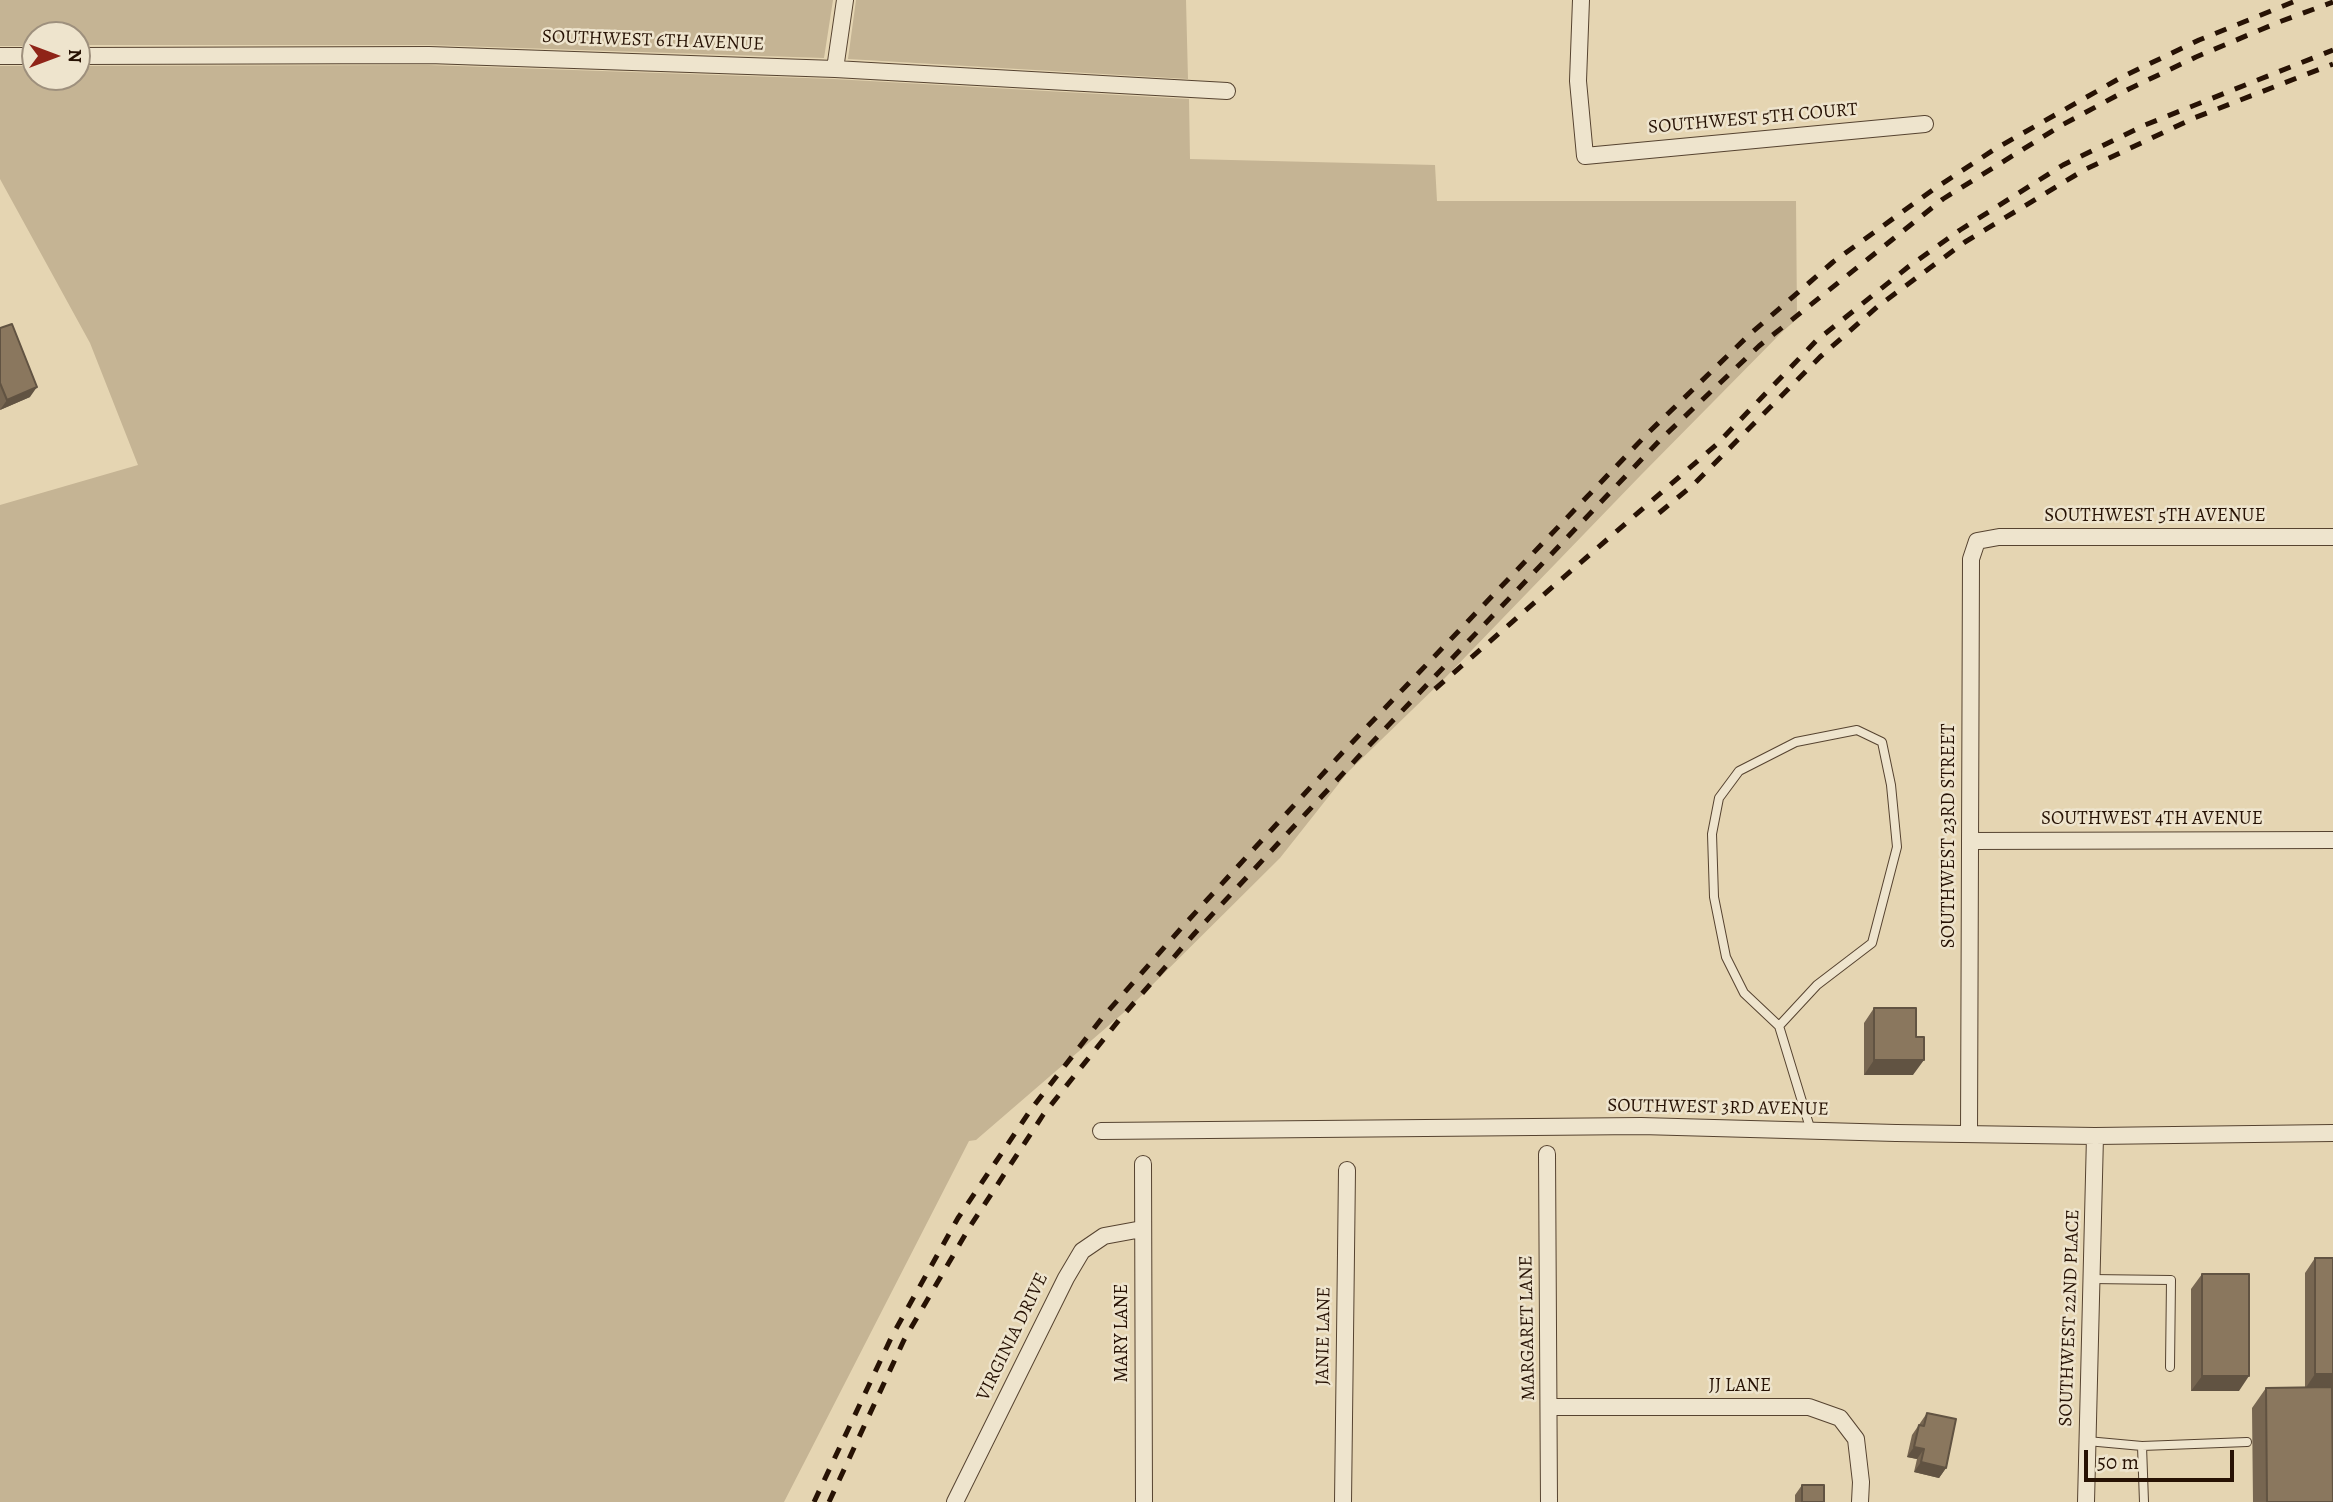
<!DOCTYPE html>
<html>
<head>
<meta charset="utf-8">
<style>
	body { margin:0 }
	#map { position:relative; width:2333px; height:1502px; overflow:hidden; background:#e5d5b2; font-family:Alegreya,serif }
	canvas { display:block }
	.north { position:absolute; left:21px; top:21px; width:70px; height:70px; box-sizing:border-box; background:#eee4cd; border:2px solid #9e907d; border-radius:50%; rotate:90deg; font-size:19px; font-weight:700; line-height:28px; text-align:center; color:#271204 }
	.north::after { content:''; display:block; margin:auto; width:24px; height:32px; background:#8f2418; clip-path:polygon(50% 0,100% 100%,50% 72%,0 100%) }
	.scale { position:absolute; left:2084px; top:1450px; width:150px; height:32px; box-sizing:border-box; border:4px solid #271204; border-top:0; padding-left:9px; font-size:21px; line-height:24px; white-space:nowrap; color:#271204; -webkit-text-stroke:5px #eee4cd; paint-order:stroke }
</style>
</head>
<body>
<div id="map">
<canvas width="2333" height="1502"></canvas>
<div class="north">N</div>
<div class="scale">50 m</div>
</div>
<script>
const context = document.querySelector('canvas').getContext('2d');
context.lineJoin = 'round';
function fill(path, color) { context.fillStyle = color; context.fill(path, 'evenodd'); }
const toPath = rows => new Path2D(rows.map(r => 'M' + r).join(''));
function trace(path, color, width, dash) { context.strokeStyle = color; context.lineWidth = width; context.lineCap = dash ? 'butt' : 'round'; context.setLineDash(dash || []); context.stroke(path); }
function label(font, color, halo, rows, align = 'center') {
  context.font = font + ' Alegreya,serif'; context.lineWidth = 5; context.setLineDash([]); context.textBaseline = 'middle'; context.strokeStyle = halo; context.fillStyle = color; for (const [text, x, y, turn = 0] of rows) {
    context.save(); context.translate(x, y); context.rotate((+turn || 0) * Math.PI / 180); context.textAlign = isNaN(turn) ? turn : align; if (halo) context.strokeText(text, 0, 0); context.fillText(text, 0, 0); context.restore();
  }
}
fill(toPath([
	[0,0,833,0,824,58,429,45,77,45,77,35,35,35,35,46,0,46],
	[856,0,1186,0,1188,79,848,59],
	[428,65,834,79,1189,99,1190,159,1435,165,1437,201,1796,201,1797,319,1782,332,1641,475,1444,679,1348,772,1280,858,1129,1008,976,1140,969,1141,784,1502,0,1502,0,505,138,465,90,343,0,179,0,66,35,66,35,77,77,77,77,66]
]), '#c5b494');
const service = toPath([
	[1779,1026,1744,993,1726,957,1714,897,1712,834,1719,798,1739,771,1796,742,1857,730,1882,742,1891,785,1897,847,1872,943,1817,985,1779,1026,1811,1131],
	[2091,1279,2171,1280,2170,1367],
	[2087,1441,2142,1446,2144,1502],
	[2142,1446,2247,1442]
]);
const minor = toPath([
	[1581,0,1578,81,1585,156,1925,124],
	[0,56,35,56],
	[77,56,429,55,835,69,1227,91],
	[835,69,845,0],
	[1970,841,2333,840],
	[1101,1131,1641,1126,1896,1133,2095,1136,2333,1133],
	[1969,1133,1971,559,1977,541,1999,537,2333,537],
	[1547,1154,1549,1502],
	[1143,1164,1144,1502],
	[1550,1407,1809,1407,1840,1418,1856,1439,1861,1482,1860,1502],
	[955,1502,1066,1278,1082,1251,1104,1236,1142,1229],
	[1343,1502,1347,1170],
	[2086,1502,2095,1136]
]);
trace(service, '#564330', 10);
trace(minor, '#564330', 18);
trace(service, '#eee4cd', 8);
trace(minor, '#eee4cd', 16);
trace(toPath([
	[1659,513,1693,485,1820,357,1877,307,1965,242,2084,170,2194,118,2333,64],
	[1435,689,1716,445,1816,341,1908,267,1960,230,2063,165,2145,125,2333,50],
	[814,1502,892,1336,958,1218,1032,1108,1102,1018,1184,925,1342,753,1649,432,1749,335,1833,262,1934,189,1995,149,2122,77,2199,40,2298,0],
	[829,1502,904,1340,969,1228,1043,1115,1119,1020,1195,933,1362,753,1660,440,1759,346,1943,199,2062,125,2129,89,2196,57,2279,22,2333,2]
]), '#271204', 5, [12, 12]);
fill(toPath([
	[0,328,30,397,0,410],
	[1874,1008,1913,1075,1864,1075,1864,1023],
	[2315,1258,2333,1389,2332,1389,2333,1502,2253,1502,2252,1408,2266,1388,2305,1388,2305,1273],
	[2202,1274,2239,1391,2191,1391,2191,1289],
	[1927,1413,1946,1468,1939,1478,1914,1472,1917,1459,1907,1457,1912,1435],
	[1802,1485,1824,1502,1795,1502,1795,1495]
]), '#776651');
fill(toPath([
	[37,387,30,397,0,410,7,400],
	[1874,1060,1924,1060,1913,1075,1864,1075],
	[2315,1374,2333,1374,2333,1389,2305,1389],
	[2202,1376,2249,1376,2239,1391,2191,1391],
	[1914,1447,1924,1449,1917,1459,1907,1457],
	[1921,1462,1946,1468,1939,1478,1914,1472]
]), '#615342');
const building = toPath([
	[12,324,37,387,7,400,0,383,0,328,12,324],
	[1874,1008,1916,1008,1916,1037,1924,1037,1924,1060,1874,1060,1874,1008],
	[2315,1258,2333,1258,2333,1374,2315,1374,2315,1258],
	[2202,1274,2249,1274,2249,1376,2202,1376,2202,1274],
	[2332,1387,2333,1502,2267,1502,2266,1388,2332,1387],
	[1927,1413,1956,1419,1946,1468,1921,1462,1924,1449,1914,1447,1919,1425,1924,1426,1927,1413],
	[1802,1485,1824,1485,1824,1502,1802,1502,1802,1485]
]);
fill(building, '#8a775e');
trace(building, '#615342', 2);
label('19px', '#271204', '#eee4cd', [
	["SOUTHWEST 6TH AVENUE",653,41,2],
	["SOUTHWEST 5TH COURT",1753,119,-5],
	["SOUTHWEST 5TH AVENUE",2155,516],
	["SOUTHWEST 4TH AVENUE",2152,819],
	["SOUTHWEST 23RD STREET",1949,836,-90],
	["SOUTHWEST 3RD AVENUE",1718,1108,1],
	["SOUTHWEST 22ND PLACE",2070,1318,-88],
	["MARGARET LANE",1528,1328,-91],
	["MARY LANE",1122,1333,-90],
	["JANIE LANE",1324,1336,-89],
	["VIRGINIA DRIVE",1013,1337,-64],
	["JJ LANE",1740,1386]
]);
</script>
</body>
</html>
